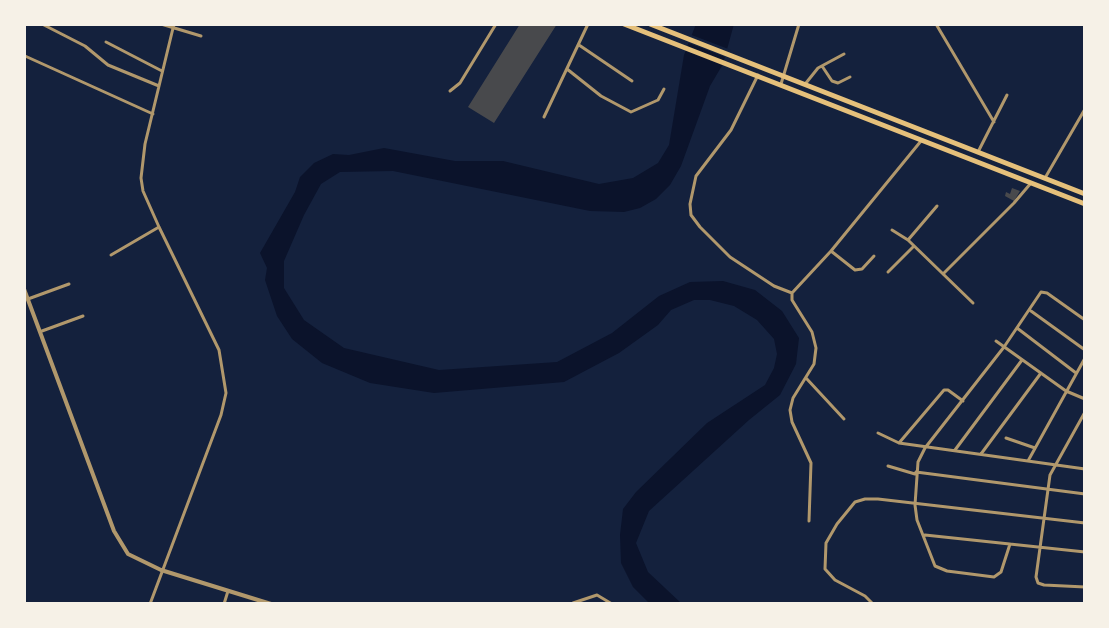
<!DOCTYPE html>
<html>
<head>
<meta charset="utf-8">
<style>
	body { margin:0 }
	#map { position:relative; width:1109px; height:628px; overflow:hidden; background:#14213d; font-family:Helvetica,sans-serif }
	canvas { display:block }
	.frame { position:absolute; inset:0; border:26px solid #f6f1e7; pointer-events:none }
</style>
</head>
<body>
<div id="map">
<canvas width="1109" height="628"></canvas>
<div class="frame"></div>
</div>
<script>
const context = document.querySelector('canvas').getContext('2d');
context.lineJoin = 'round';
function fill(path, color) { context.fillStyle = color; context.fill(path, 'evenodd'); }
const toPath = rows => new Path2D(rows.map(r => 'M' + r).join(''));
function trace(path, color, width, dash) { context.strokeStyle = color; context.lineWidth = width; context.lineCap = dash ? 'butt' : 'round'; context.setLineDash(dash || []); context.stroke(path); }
fill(toPath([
	[696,24,734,24,723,64,710,86,681,166,670,185,656,199,640,208,624,212,590,211,393,171,340,172,321,184,304,215,284,261,284,288,304,320,344,348,439,370,557,362,612,333,659,296,690,282,723,281,755,290,782,311,799,338,796,364,780,395,749,420,649,511,636,543,648,572,682,604,650,604,633,587,621,563,620,535,623,509,636,492,707,423,765,385,774,368,777,354,774,339,757,320,734,306,710,300,694,300,671,310,658,325,619,353,564,382,434,393,370,383,322,363,292,339,277,316,265,280,267,268,260,253,295,192,300,177,314,163,333,154,349,155,384,148,455,161,503,161,599,184,633,178,658,163,669,145,684,55]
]), '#0b132b');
fill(toPath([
	[689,34,731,50,728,58,686,42]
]), '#14213d');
fill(toPath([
	[520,24,557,24,494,123,468,107],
	[1012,188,1020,191,1014,201,1005,196,1006,192,1010,194]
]), '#48494c');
trace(toPath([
	[42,24,85,46,108,65,159,86],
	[161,24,201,36],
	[936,24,994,122],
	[106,42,162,71],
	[579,45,632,81],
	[25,56,153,114],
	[822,66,832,81,838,83,850,77],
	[567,69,601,96,631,112,658,100,664,89],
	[758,75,731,130,696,176,690,204,691,215,700,227,730,257,774,286,792,293],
	[806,83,818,68,844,54],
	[781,84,799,24],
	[450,91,460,83,496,24],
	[544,117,588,24],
	[978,152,1007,95],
	[1045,178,1085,109],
	[892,230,908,240,973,303],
	[908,240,937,206],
	[831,251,855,270,862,269,874,256],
	[111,255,159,227],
	[888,272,914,246],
	[943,274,1014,203,1031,183],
	[28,299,69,284],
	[1031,311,1085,350],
	[1017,328,1076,373],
	[42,331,83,316],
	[996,341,1066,391,1085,399],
	[806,378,844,419],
	[963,401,948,390,944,390,899,443,1085,469],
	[1085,412,1050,475,1036,577,1038,583,1044,585,1085,587],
	[878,433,899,443],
	[1006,438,1035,448],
	[955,450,1022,360],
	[981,454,1041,373],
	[1028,461,1085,358],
	[888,466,915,474],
	[916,472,1085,494],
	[809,521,811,463,792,422,790,410,793,398,814,364,816,348,812,332,792,300,792,293,831,251,921,141],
	[925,535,1085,552],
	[1010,544,1001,572,994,577,947,571,935,566,917,520,915,505,918,462,925,448,1004,347,1041,292,1047,293,1085,320],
	[24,603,28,604],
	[573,603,597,595,612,604],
	[150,604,221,415,226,393,219,350,159,227,143,191,141,178,145,144,174,24],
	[224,604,228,591],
	[873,604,865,596,835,580,825,569,826,543,837,524,855,502,865,499,878,499,1085,523]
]), '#b1986c', 3);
trace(toPath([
	[24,289,114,531,128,554,161,570,271,604]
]), '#b1986c', 4);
trace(toPath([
	[624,24,1085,204],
	[650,24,1085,194]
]), '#e5c07b', 5);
</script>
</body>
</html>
